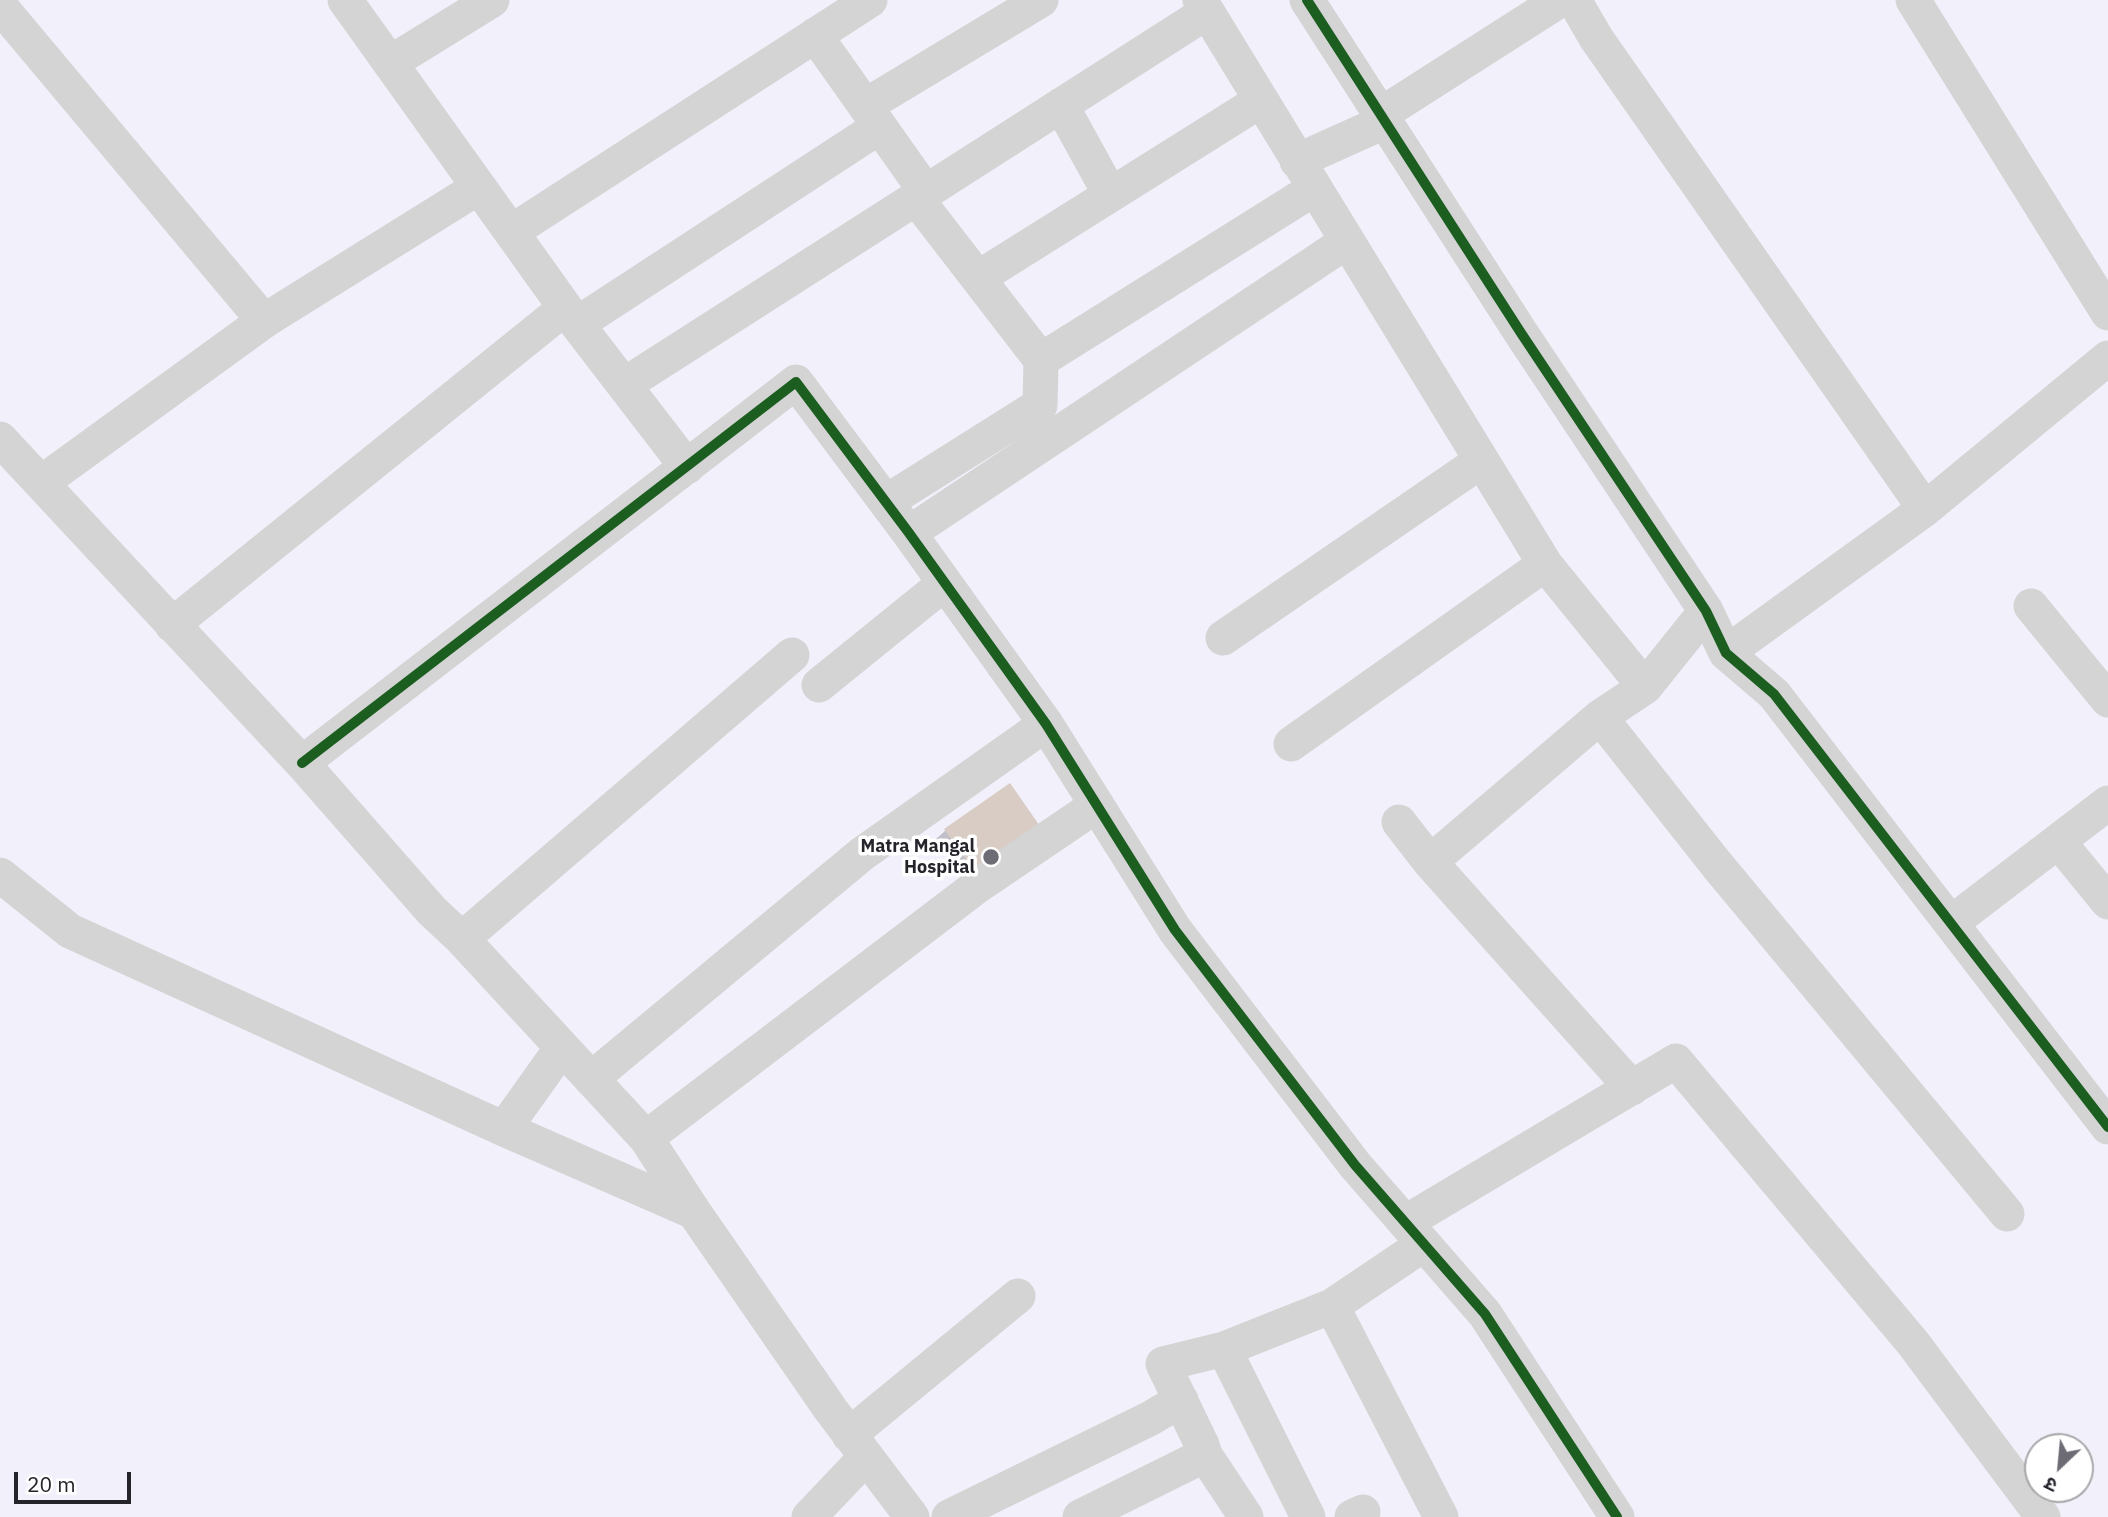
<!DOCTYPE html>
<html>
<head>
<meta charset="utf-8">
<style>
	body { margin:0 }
	#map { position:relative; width:2108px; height:1517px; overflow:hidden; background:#f2f0fa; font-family:"IBM Plex Sans","Noto Sans Devanagari",sans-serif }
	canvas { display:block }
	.north { position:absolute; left:2024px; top:1433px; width:70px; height:70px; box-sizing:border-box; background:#fff; border:2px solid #a8a7aa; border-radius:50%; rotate:206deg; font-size:19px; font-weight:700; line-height:28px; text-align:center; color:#25242b }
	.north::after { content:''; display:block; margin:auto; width:24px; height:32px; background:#6d6b73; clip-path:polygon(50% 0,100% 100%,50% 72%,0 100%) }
	.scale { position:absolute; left:14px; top:1472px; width:117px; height:32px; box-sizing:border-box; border:4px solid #25242b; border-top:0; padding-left:9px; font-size:21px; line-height:24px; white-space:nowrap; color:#25242b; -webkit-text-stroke:5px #fff; paint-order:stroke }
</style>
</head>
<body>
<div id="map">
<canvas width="2108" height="1517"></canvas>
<div class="north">उ</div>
<div class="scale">20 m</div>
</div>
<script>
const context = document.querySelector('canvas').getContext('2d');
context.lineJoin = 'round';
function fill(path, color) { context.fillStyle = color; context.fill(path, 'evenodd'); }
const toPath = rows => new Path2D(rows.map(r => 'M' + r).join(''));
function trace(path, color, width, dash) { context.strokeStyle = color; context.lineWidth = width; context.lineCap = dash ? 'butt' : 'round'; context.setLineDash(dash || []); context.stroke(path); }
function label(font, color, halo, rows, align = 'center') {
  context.font = font + ' "IBM Plex Sans",sans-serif'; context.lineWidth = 7; context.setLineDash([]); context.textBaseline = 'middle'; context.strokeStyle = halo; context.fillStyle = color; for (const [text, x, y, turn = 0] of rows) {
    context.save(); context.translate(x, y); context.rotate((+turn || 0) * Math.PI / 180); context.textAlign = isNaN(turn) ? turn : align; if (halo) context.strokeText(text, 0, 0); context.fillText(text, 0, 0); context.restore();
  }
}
fill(toPath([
	[946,830,1042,832,968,886,935,840]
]), '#0003');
fill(toPath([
	[1010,783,1044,832,979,877,944,829]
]), '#d8ccc4');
trace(toPath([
	[345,0,577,324,687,467],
	[1200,0,1545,564,1645,687,1600,717,1430,862],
	[1307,0,1521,333,1706,611,1726,653,1774,694,2108,1127],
	[1574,0,1596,38,1925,509],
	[1913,0,2108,313],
	[0,6,264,321],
	[815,35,926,192],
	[390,63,492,0],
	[1061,105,1110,194],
	[865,106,1041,0],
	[1380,115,1560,0],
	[1297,161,1384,122],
	[916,198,1041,360],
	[511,232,870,0],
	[978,278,1260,101],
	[577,324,879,127],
	[624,385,1207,12],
	[0,439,302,763,432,911,462,939,646,1138,694,1212],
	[41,483,264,321,479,187],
	[886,502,1040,405,1041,360,1314,189],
	[909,533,1346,242],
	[2031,606,2108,700],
	[172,625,565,308],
	[1223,638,1481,461],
	[1726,653,1925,509,2108,358],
	[819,685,945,583],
	[1645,687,1706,611],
	[1600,717,1717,865,2007,1214],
	[1291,744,1545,564],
	[302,763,796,382,909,533,1046,724,1175,930,1355,1165,1485,1314,1617,1517],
	[1399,822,1430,862,1632,1088],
	[2058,841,2108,902],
	[0,875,70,931,504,1129,694,1212,831,1410,912,1517],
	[1951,923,2108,803],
	[462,939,792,655],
	[591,1079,862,854,1046,724],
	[504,1129,561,1049],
	[646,1138,976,887,1097,805],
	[1406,1222,1676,1061,1913,1343,2043,1517],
	[1332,1306,1441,1517],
	[1224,1349,1308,1517],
	[849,1435,1018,1296],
	[809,1517,866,1457],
	[949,1517,1151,1418,1181,1400],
	[1080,1517,1205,1455],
	[1246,1517,1205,1455,1202,1445,1163,1364,1224,1349,1332,1306,1424,1244],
	[1352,1517,1363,1512]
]), '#d4d4d5', 35);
trace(toPath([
	[1307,0,1521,333,1706,611,1726,653,1774,694,2108,1127],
	[302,763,796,382,909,533,1046,724,1175,930,1355,1165,1485,1314,1617,1517]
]), '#1b5e20', 10);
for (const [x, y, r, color] of [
	[991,857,9,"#6d6b73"]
]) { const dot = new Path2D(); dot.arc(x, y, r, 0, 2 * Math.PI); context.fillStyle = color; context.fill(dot); trace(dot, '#fff', 2.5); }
label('bold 18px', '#25242b', '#fff', [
	["Matra Mangal",975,847],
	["Hospital",975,868]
], 'right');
</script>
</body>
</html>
